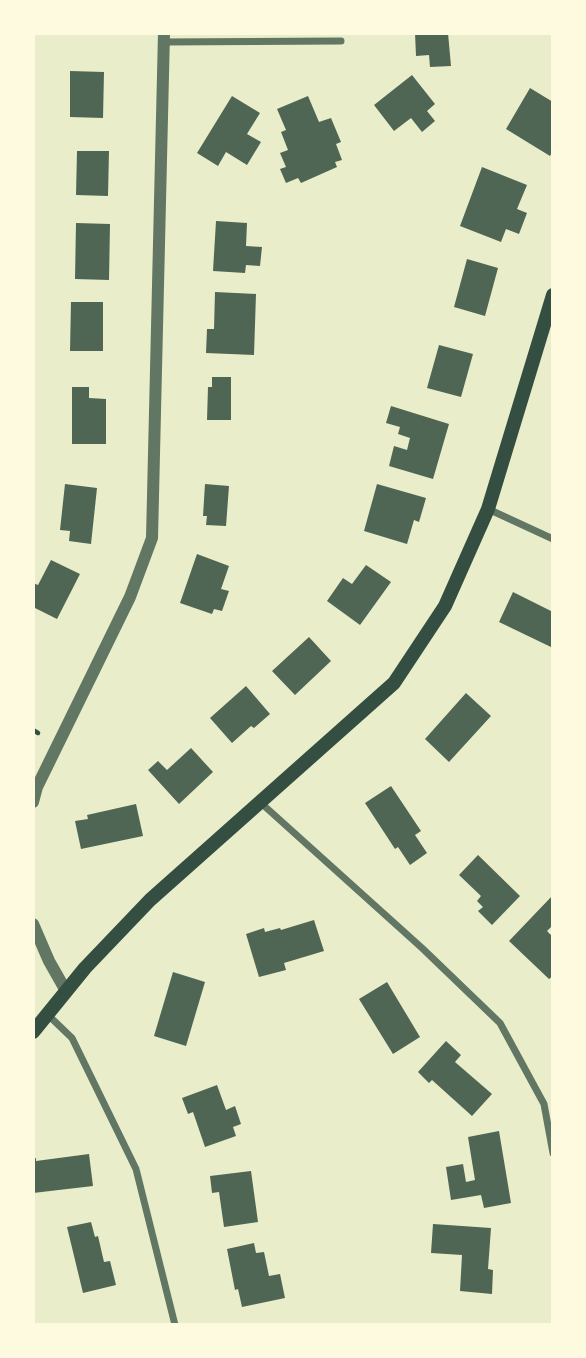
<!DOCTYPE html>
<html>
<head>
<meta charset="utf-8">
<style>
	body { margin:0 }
	#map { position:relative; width:586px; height:1358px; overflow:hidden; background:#e9edc9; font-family:"PT Serif",serif }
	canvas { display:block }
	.frame { position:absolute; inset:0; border:35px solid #fefae0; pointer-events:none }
</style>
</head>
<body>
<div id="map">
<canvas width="586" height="1358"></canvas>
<div class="frame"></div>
</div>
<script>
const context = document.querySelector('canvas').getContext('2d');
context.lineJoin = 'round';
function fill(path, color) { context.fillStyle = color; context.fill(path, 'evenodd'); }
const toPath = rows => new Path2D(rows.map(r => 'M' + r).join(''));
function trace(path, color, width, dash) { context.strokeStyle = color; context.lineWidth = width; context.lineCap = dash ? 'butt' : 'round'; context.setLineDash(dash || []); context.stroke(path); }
fill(toPath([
	[415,33,448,33,451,66,430,67,429,55,416,56],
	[70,71,104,72,103,118,70,117],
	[412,75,435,104,427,111,435,121,422,132,411,118,394,131,374,105],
	[530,88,553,102,553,151,550,156,506,129],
	[232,96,260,113,247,134,261,142,247,165,226,152,218,166,197,153],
	[308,96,319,122,331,118,341,142,336,144,342,160,335,162,337,167,301,183,298,178,286,183,280,169,286,167,280,153,288,150,281,132,286,130,277,109],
	[77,151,109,151,108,196,76,195],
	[482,167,527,185,517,209,527,213,519,234,506,229,501,242,460,226],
	[216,221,247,223,246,246,262,247,260,266,246,265,245,273,213,271],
	[76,223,110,224,109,280,75,279],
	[467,259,498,268,485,316,454,307],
	[215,292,256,294,254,355,206,353,207,329,214,329],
	[71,302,103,302,103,351,70,351],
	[439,345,473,354,461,397,427,388],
	[212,377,231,377,231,420,207,420,208,387,212,387],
	[72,387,89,387,89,398,106,399,106,444,72,444],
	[391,406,449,424,433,479,389,466,394,446,407,450,410,438,398,434,400,427,386,423],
	[65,484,97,488,91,544,69,541,70,531,60,530],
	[205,484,229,486,226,526,206,525,207,516,203,516],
	[377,484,426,498,419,522,414,520,407,544,364,531],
	[197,554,229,566,221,589,229,591,222,611,214,609,212,614,180,603],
	[51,560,80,574,57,619,33,607,33,583,38,585],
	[366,565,391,582,360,625,327,601,343,578,352,584],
	[513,592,553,612,553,648,499,622],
	[309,637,331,661,295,695,272,671],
	[246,686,270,714,254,728,251,726,232,743,210,718],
	[466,693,491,716,449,762,425,739],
	[191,748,213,772,179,804,148,770,158,761,167,770],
	[391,786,421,831,415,835,427,853,410,865,398,847,395,849,365,803],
	[136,804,143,836,81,849,75,821,88,819,87,815],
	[478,855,520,896,492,925,478,911,483,907,477,901,481,896,459,875],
	[553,895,553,925,547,931,553,937,553,976,549,979,509,941],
	[314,920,324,951,284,963,286,970,259,977,246,934,264,928,265,932,280,928,281,930],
	[173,972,205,982,186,1046,154,1036],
	[387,982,420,1037,393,1054,359,999],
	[446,1041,461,1055,455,1062,492,1094,472,1116,432,1080,429,1083,418,1072],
	[217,1085,226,1110,235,1106,241,1124,233,1127,236,1136,205,1147,193,1112,188,1114,182,1098],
	[499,1131,511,1203,484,1208,481,1195,451,1200,446,1167,463,1164,466,1182,475,1180,468,1137],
	[89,1154,93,1186,33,1193,33,1159,36,1158,36,1161],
	[251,1171,258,1222,224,1227,219,1192,212,1193,210,1176],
	[91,1222,95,1237,98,1236,104,1262,110,1261,116,1285,83,1293,67,1227],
	[433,1224,491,1228,488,1269,493,1270,492,1294,460,1291,462,1255,431,1253],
	[254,1243,256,1253,264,1252,269,1276,280,1274,285,1298,242,1307,238,1289,235,1290,227,1249]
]), '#4f6655');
trace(toPath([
	[33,730,38,733]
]), '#344e41', 4.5);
trace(toPath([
	[164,42,341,41],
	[488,509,553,539],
	[261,803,422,948,500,1023,544,1104,553,1153],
	[47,1014,72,1038,136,1169,175,1325]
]), '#617663', 7);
trace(toPath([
	[33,802,37,787,130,597,152,538,164,33],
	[33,924,49,961,66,991]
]), '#617663', 12);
trace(toPath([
	[33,1032,85,968,150,900,394,683,445,606,488,509,553,295]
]), '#344e41', 14);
</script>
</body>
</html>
